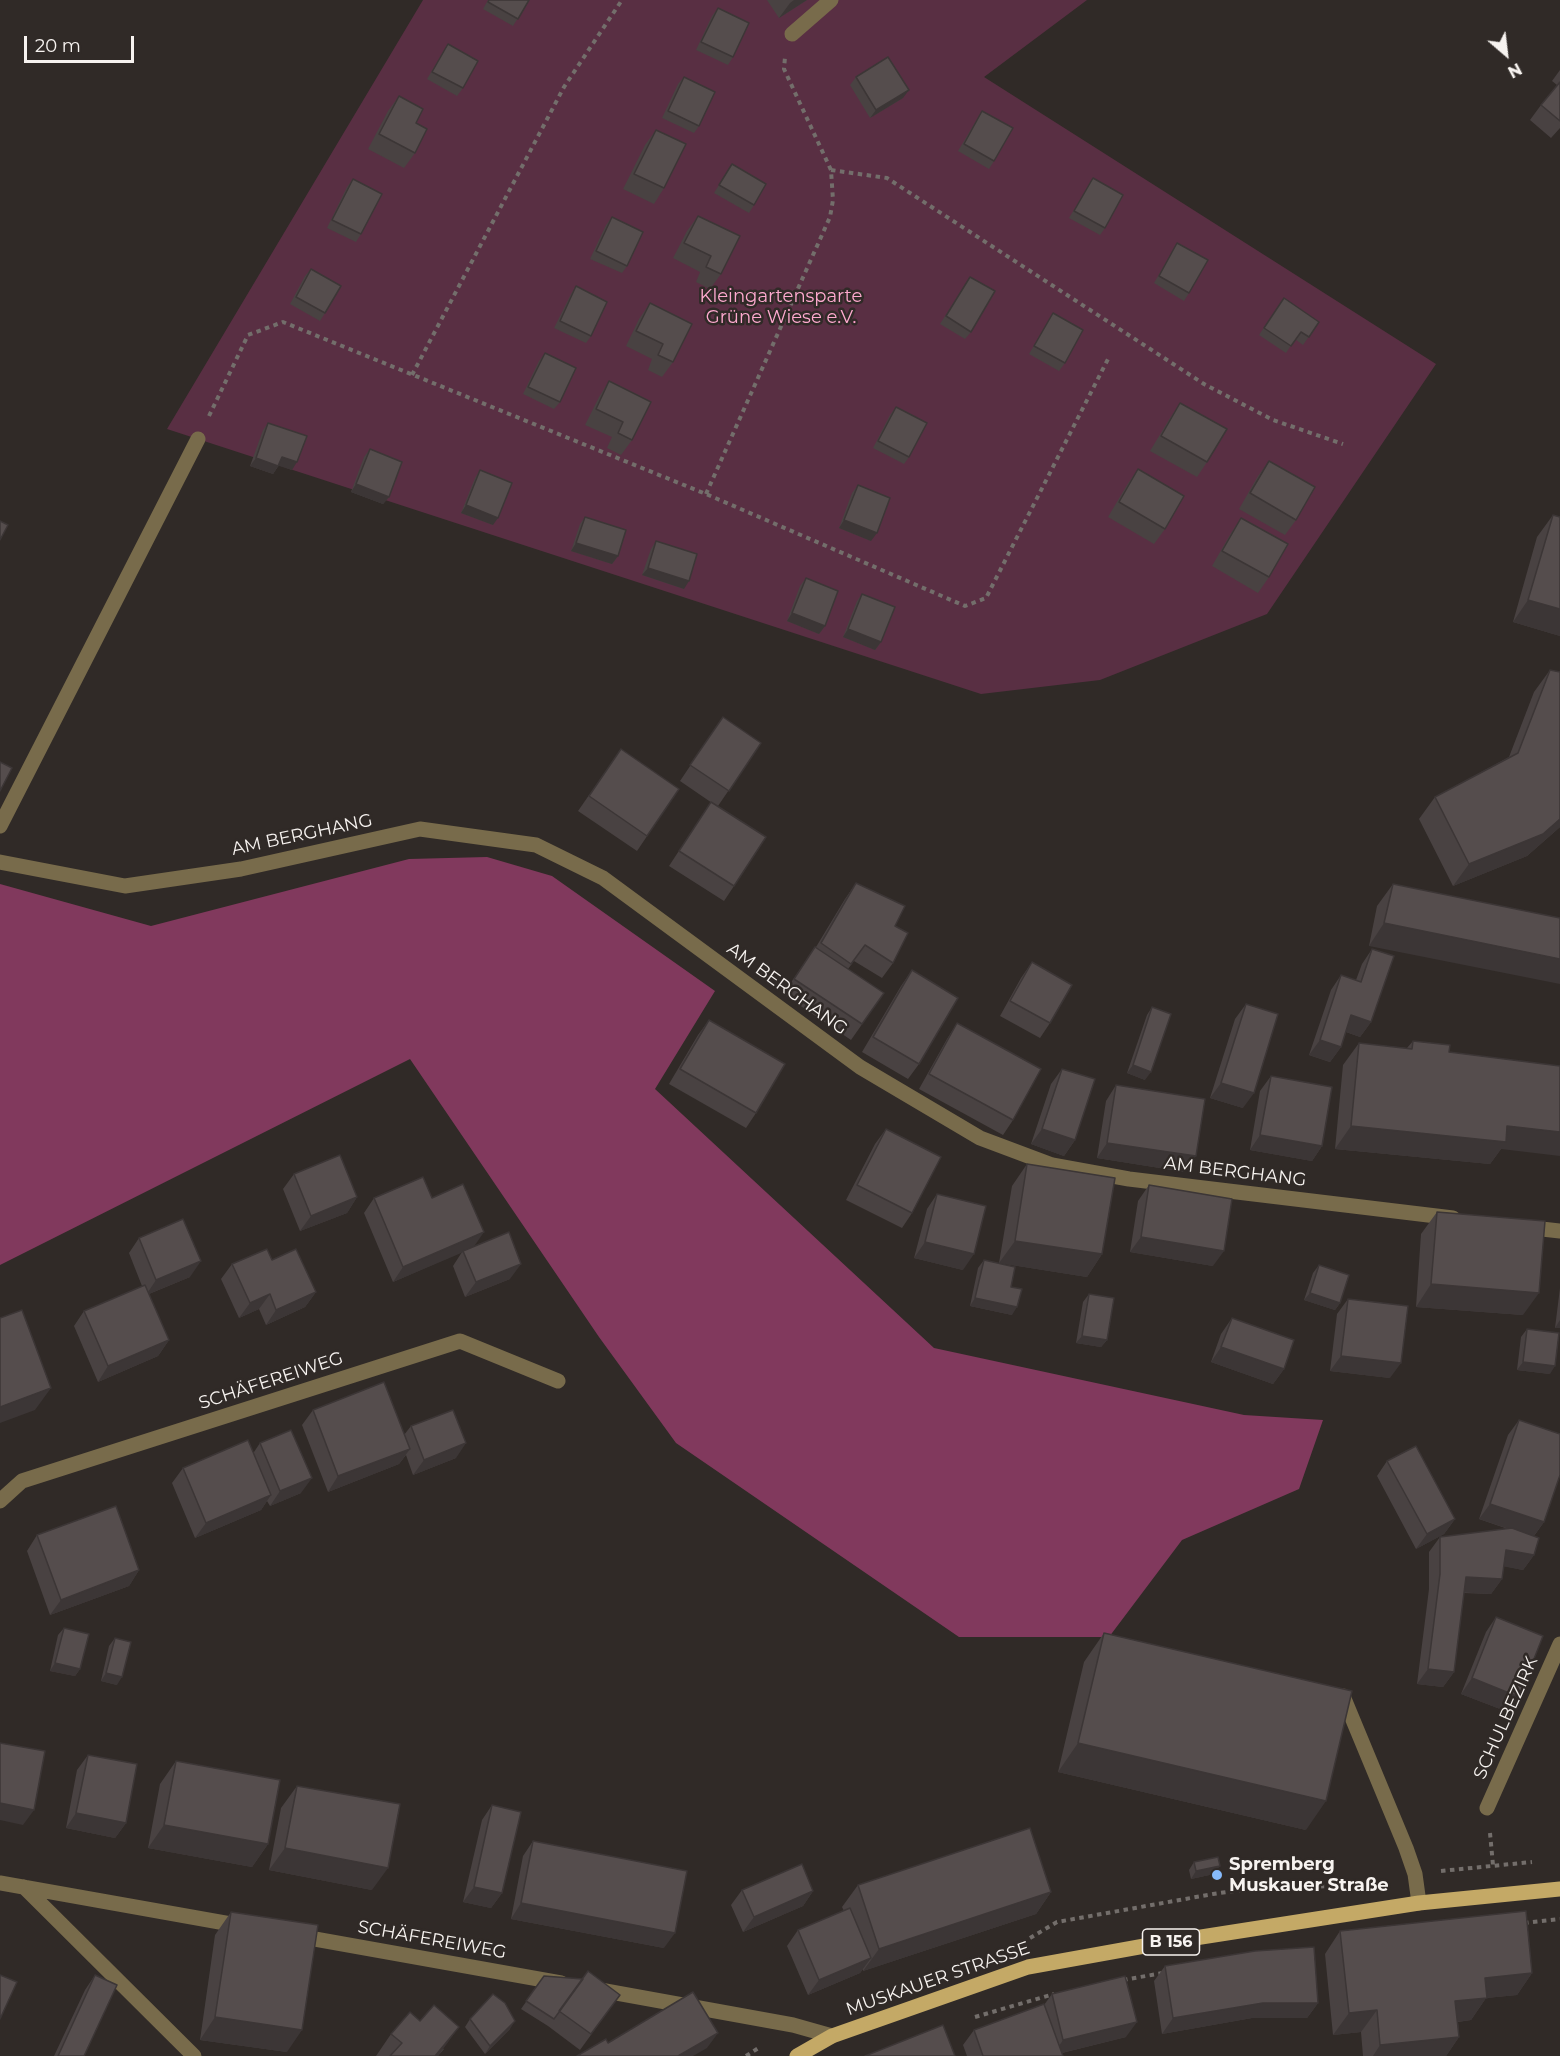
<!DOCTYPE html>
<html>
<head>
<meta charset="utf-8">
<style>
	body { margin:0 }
	#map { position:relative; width:1560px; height:2056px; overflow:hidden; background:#302a27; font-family:Montserrat,sans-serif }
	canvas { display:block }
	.north { position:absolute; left:1476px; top:24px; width:60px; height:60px; -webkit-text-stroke:4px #302a27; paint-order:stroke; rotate:152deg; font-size:16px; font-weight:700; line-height:24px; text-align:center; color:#f7f3f0 }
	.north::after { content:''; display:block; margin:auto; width:21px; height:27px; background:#f7f3f0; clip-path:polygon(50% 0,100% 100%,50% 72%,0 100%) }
	.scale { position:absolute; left:24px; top:36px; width:110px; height:27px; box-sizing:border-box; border:3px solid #f7f3f0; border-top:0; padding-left:8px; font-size:18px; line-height:21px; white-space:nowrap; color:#f7f3f0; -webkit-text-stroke:4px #302a27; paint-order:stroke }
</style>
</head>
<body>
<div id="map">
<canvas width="1560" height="2056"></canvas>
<div class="north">N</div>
<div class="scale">20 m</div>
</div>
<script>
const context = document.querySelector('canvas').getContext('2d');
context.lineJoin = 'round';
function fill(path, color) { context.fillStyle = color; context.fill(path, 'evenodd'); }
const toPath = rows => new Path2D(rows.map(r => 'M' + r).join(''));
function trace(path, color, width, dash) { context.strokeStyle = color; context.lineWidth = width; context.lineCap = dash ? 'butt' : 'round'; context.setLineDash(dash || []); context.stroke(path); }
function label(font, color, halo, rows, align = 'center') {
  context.font = font + ' Montserrat,sans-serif'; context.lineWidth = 5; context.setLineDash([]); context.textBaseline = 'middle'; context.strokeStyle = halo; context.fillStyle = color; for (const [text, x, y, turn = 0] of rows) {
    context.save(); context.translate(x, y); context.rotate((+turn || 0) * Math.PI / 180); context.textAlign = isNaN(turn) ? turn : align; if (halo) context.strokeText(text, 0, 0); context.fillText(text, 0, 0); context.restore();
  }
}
fill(toPath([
	[423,0,1087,0,984,77,1436,364,1267,614,1100,680,981,694,167,429]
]), '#592f43');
fill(toPath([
	[487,857,552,876,715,991,655,1089,934,1348,1244,1415,1323,1420,1299,1489,1182,1540,1109,1637,959,1637,676,1443,599,1337,410,1059,0,1265,0,884,151,926,409,859]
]), '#81395d');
trace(toPath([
	[831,170,887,178,1204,384,1273,420,1343,444],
	[412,375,564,87,622,0],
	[209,416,248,335,283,322,706,494,965,606,986,598,1108,359],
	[706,494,830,217,833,200,831,170,784,69,785,57],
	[1490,1833,1493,1865],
	[1441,1871,1532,1862],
	[1524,1923,1560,1919],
	[1030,1938,1057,1922,1213,1894,1255,1888,1339,1886],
	[1123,1980,1163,1973],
	[975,2017,1054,1994],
	[746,2056,760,2047]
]), '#736e6b', 4, [4.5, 4.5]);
trace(toPath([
	[792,34,831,0],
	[0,826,198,439],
	[0,862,125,886,241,869,420,829,536,845,603,878,860,1067,980,1138,1052,1165,1129,1179,1453,1218],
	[1524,1227,1560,1231],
	[0,1501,22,1481,460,1341,558,1381],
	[1336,1695,1343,1696,1406,1848,1415,1874,1419,1903],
	[1487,1808,1560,1644],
	[0,1883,242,1926],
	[24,1887,194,2056],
	[298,1936,561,1983],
	[600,1990,793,2025,832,2036]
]), '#786b4b', 15);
trace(toPath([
	[797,2056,832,2036,1028,1967,1150,1945,1419,1903,1560,1889]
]), '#c4a966', 15);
fill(toPath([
	[488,0,529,0,513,26,483,9],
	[767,0,807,0,779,18],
	[718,8,733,57,728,65,696,50,712,16],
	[448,44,463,88,457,96,427,79],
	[1560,70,1560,128,1551,138,1530,120,1541,105,1557,85,1552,81],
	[684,77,699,126,694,133,662,118,678,84],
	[856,77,903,98,870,118,850,85],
	[399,96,416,123,415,153,404,168,368,149,388,111],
	[982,111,994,161,989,169,958,151],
	[656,130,664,188,654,204,623,189,645,145],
	[732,164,754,205,749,213,714,193],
	[1093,178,1105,228,1100,235,1069,218],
	[353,179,361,234,356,242,327,228,347,187],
	[698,216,721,274,710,289,696,282,700,272,673,258,687,231],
	[612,217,627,266,622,273,590,259,606,225],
	[1177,243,1189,293,1184,301,1154,283],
	[311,269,325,313,320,321,290,304,305,276],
	[970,277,971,332,965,339,940,324],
	[576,286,591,336,586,343,554,328,571,294],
	[1284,298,1319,322,1303,345,1295,339,1286,353,1259,335],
	[650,303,673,362,662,377,648,370,652,359,626,346,639,319],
	[1053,313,1065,363,1059,371,1029,354],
	[545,353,560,402,554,409,523,394,539,361],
	[609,381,632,440,621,455,607,448,612,437,585,425,599,397],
	[1180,403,1207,462,1197,477,1150,451,1170,418],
	[896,407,909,457,904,464,873,448,890,415],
	[268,423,292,470,279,465,273,474,250,466,263,430],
	[370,449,389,497,383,504,351,492,364,457],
	[1269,461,1296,520,1285,535,1239,509,1258,476],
	[1138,469,1165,529,1154,544,1108,517,1127,485],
	[480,470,493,525,461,513,475,478],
	[858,485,871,541,839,528,852,493],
	[1553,515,1560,636,1513,622,1537,537],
	[585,517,618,556,612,564,571,551,580,524],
	[1241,518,1269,577,1258,593,1212,566,1231,533],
	[656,541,684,589,642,575,651,549],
	[806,578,825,626,819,634,787,621,800,586],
	[862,594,881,642,875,650,843,637,857,601],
	[1550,670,1560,672,1560,827,1527,856,1453,886,1419,819,1435,797,1509,757,1534,692],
	[723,717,761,743,718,806,734,886,724,901,669,866,711,802,715,805,680,781],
	[621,749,679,789,637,851,578,811],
	[856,883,895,926,893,963,882,978,854,961,848,969,884,993,851,1040,783,994,805,962,815,947,816,947,845,899],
	[1393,884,1560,918,1369,946,1377,906],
	[1372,949,1371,1022,1360,1037,1346,1032,1341,1047,1330,1062,1309,1055,1331,990,1341,975,1356,980,1362,964],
	[1032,962,1050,1023,1040,1038,1000,1016,1021,978],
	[912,970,919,1064,908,1079,862,1052,901,986],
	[1246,1004,1243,1108,1210,1098,1235,1019],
	[1152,1007,1145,1080,1127,1073,1147,1015],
	[709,1020,756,1113,746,1128,669,1084,698,1035],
	[957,1023,1013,1120,1003,1135,919,1089,947,1039],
	[1413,1041,1449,1052,1501,1149,1490,1164,1335,1149,1343,1065,1359,1043,1407,1048],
	[1062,1069,1075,1140,1064,1156,1031,1144,1051,1084],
	[1271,1076,1322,1146,1312,1161,1250,1150,1260,1091],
	[1116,1085,1185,1172,1097,1158,1106,1101],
	[886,1129,912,1213,902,1228,846,1200,875,1144],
	[1027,1164,1102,1254,1087,1277,999,1263,1012,1186],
	[294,1174,357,1197,347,1213,300,1231,283,1189],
	[1149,1185,1213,1266,1130,1252,1138,1201],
	[937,1194,963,1270,914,1258,927,1209],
	[374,1198,432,1198,474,1247,510,1279,465,1297,453,1266,462,1252,393,1282,364,1213],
	[1437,1212,1523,1315,1416,1307,1421,1234],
	[139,1238,190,1277,149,1294,169,1340,158,1356,98,1382,74,1326,84,1311,142,1286,129,1253],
	[272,1260,316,1292,305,1307,266,1325,259,1309,239,1318,221,1279,232,1264],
	[984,1260,1011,1287,1012,1315,970,1306,978,1268],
	[1319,1265,1340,1303,1335,1310,1304,1300,1313,1273],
	[1560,1288,1560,1328,1555,1328],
	[1089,1294,1107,1340,1101,1347,1076,1343,1083,1302],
	[1348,1299,1390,1378,1330,1371,1337,1314],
	[1232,1318,1284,1369,1273,1384,1211,1362,1221,1334],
	[1527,1329,1550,1374,1517,1370,1521,1337],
	[313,1410,404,1435,411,1426,456,1458,413,1475,406,1455,399,1464,328,1492,302,1425],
	[1519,1420,1544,1522,1534,1536,1534,1555,1523,1570,1504,1566,1502,1579,1491,1594,1464,1593,1454,1672,1443,1687,1417,1684,1429,1589,1429,1552,1440,1537,1508,1529,1479,1519,1508,1435],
	[260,1443,301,1493,270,1506,267,1501,261,1510,195,1538,172,1483,183,1468,254,1452],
	[1387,1461,1455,1519,1444,1534,1416,1549,1377,1476],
	[37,1535,139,1570,129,1586,50,1615,27,1551],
	[1496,1617,1519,1697,1508,1712,1461,1694,1486,1632],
	[64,1628,80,1669,75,1676,50,1671,58,1635],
	[1104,1633,1306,1830,1058,1772,1084,1662],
	[115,1638,117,1685,101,1681,109,1646],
	[88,1755,126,1823,115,1838,66,1828,77,1770],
	[176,1761,268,1844,252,1867,148,1848,160,1784],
	[297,1786,372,1890,269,1870,281,1808],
	[492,1805,502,1893,491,1908,463,1902,482,1820],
	[533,1841,664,1948,511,1919,523,1856],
	[1194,1862,1214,1874,1191,1879,1189,1870],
	[858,1885,1051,1892,1036,1914,863,1971,863,1969,860,1973,808,1995,787,1946,798,1930,844,1911,842,1907],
	[742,1890,813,1891,803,1906,743,1932,731,1905],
	[231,1912,287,2052,200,2040,215,1935],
	[1340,1931,1532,1973,1517,1995,1486,1998,1471,2020,1458,2022,1459,2037,1446,2056,1363,2056,1361,2032,1333,2035,1325,1954],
	[1165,1966,1318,2003,1307,2018,1252,2018,1162,2034,1154,1981],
	[95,1975,84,2056,54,2056,85,1990],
	[544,1976,620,1995,580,2050,548,2026,521,2009],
	[1052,1994,1126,2037,1062,2053,1063,2056,967,2056,963,2045,974,2030,1044,2005],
	[470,2019,510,2029,485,2054,465,2027],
	[391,2034,444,2049,438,2056,376,2056]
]), '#494242');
fill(toPath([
	[794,0,807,0,779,18,790,3],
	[909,90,903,98,870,118,876,110],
	[282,457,297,462,292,470,276,465],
	[256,458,278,466,273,474,250,466],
	[356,484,389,497,383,504,351,492],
	[466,505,498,518,493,525,461,513],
	[844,520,877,533,871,541,839,528],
	[576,543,618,556,612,564,571,551],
	[648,568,689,581,684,589,642,575],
	[1528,600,1560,609,1560,636,1513,622],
	[792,613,825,626,819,634,787,621],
	[848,629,881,642,875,650,843,637],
	[1560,819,1560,827,1527,856,1453,886,1469,864],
	[1384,923,1560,959,1560,984,1369,946],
	[1351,1015,1371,1022,1360,1037,1341,1030],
	[1320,1040,1341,1047,1330,1062,1309,1055],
	[1133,1065,1151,1072,1145,1080,1127,1073],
	[1221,1083,1254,1093,1243,1108,1210,1098],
	[1351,1126,1507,1126,1560,1132,1560,1156,1501,1149,1490,1164,1335,1149],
	[1042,1129,1075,1140,1064,1156,1031,1144],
	[1260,1135,1322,1146,1312,1161,1250,1150],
	[1107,1143,1196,1156,1185,1172,1097,1158],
	[357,1197,347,1213,300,1231,311,1216],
	[484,1232,473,1248,393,1282,403,1267],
	[1141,1237,1224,1251,1213,1266,1130,1252],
	[1015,1241,1102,1254,1087,1277,999,1263],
	[925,1242,974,1254,963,1270,914,1258],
	[201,1261,190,1277,146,1295,156,1280],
	[521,1264,510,1279,465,1297,476,1282],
	[1431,1284,1539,1293,1523,1315,1416,1307],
	[316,1292,305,1307,266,1325,276,1310],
	[1310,1293,1340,1303,1335,1310,1304,1300],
	[270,1294,259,1309,239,1318,250,1303],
	[975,1298,1017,1307,1012,1315,970,1306],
	[1560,1320,1560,1328,1555,1328],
	[1082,1336,1107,1340,1101,1347,1076,1343],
	[169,1340,158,1356,98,1382,108,1366],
	[1221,1347,1284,1369,1273,1384,1211,1362],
	[1341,1356,1401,1363,1390,1378,1330,1371],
	[1523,1362,1555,1366,1550,1374,1517,1370],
	[51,1388,35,1410,0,1423,0,1407],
	[466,1443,456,1458,413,1475,424,1460],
	[410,1449,399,1464,328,1492,338,1476],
	[312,1478,301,1493,270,1506,280,1491],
	[271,1495,261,1510,195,1538,206,1523],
	[1490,1504,1544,1522,1533,1537,1479,1519],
	[1455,1519,1444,1534,1416,1549,1427,1534],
	[1506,1550,1534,1555,1523,1570,1496,1565],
	[139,1570,129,1586,50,1615,61,1600],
	[1466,1577,1502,1579,1491,1594,1456,1592],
	[55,1663,80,1669,75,1676,50,1671],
	[1428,1669,1454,1672,1443,1687,1417,1684],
	[106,1673,122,1677,117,1685,101,1681],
	[1472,1678,1519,1697,1508,1712,1461,1694],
	[1078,1743,1326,1801,1306,1830,1058,1772],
	[0,1803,34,1810,23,1825,0,1820],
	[76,1813,126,1823,115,1838,66,1828],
	[164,1825,268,1844,252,1867,148,1848],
	[285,1848,388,1868,372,1890,269,1870],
	[1220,1866,1214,1874,1191,1879,1196,1871],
	[474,1887,502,1893,491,1908,463,1902],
	[813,1891,803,1906,743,1932,754,1917],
	[1051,1892,1036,1914,863,1971,879,1949],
	[521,1903,675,1933,664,1948,511,1919],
	[871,1958,860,1973,808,1995,819,1980],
	[1532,1973,1517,1995,1486,1998,1471,2020,1440,2024,1455,2001,1485,1978],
	[1263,2003,1318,2003,1307,2018,1252,2018,1162,2034,1173,2018],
	[1377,2010,1361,2032,1333,2035,1349,2013],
	[215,2017,302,2030,287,2052,200,2040],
	[515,2021,510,2029,485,2054,490,2046],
	[1137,2022,1126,2037,1053,2055,1063,2040],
	[459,2027,438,2056,435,2056],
	[718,2033,707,2048,693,2056,678,2056],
	[1459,2037,1446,2056,1373,2056,1380,2045]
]), '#3c3636');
const building = toPath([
	[489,0,529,0,518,19,488,2,489,0],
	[718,8,749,23,733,57,701,42,718,8],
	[448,44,478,61,463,88,432,72,448,44],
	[888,57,909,90,876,110,856,77,888,57],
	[684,77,715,92,699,126,668,111,684,77],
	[1560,82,1560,121,1541,105,1560,82],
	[399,96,423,109,416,123,427,129,415,153,379,134,399,96],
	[982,111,1013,128,994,161,964,144,982,111],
	[656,130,686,144,664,188,634,174,656,130],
	[732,164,766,184,754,205,719,185,732,164],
	[1093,178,1123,195,1105,228,1074,211,1093,178],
	[353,179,382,194,361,234,332,220,353,179],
	[698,216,740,236,721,274,706,267,711,256,684,243,698,216],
	[612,217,643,232,627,266,596,251,612,217],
	[1177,243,1208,260,1189,293,1159,276,1177,243],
	[311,269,341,286,325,313,296,297,311,269],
	[970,277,995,291,971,332,946,316,970,277],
	[576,286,607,302,591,336,560,321,576,286],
	[1284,298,1319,322,1309,337,1301,332,1291,346,1264,328,1284,298],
	[650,303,692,324,673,362,658,355,663,344,636,331,650,303],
	[1053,313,1083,330,1065,363,1034,346,1053,313],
	[545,353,576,368,560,402,528,387,545,353],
	[609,381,651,402,632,440,618,433,623,422,596,409,609,381],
	[1180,403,1227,429,1207,462,1161,436,1180,403],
	[896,407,927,423,909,457,878,441,896,407],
	[268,423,307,436,297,462,282,457,278,466,256,458,268,423],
	[370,449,402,462,389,497,356,484,370,449],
	[1269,461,1315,487,1296,520,1250,493,1269,461],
	[1138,469,1184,496,1165,529,1119,502,1138,469],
	[480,470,512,483,498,518,466,505,480,470],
	[858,485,890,498,877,533,844,520,858,485],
	[1553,515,1560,517,1560,609,1528,600,1553,515],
	[585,517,626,530,618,556,576,543,585,517],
	[1241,518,1288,544,1269,577,1222,551,1241,518],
	[0,521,8,525,0,540,0,521],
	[656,541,697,554,689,581,648,568,656,541],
	[806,578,838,591,825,626,792,613,806,578],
	[862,594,895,607,881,642,848,629,862,594],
	[1550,670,1560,672,1560,819,1543,834,1469,864,1435,797,1518,753,1550,670],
	[723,717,761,743,729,791,690,765,723,717],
	[621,749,679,789,647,836,589,796,621,749],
	[0,762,12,768,0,791,0,762],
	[711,802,766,837,734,886,679,851,711,802],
	[856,883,905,906,895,926,908,933,893,963,865,945,851,964,821,943,856,883],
	[1393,884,1560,918,1560,959,1384,923,1393,884],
	[815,947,884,993,862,1024,794,979,815,947],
	[1372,949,1394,956,1371,1022,1351,1015,1341,1047,1320,1040,1341,975,1361,982,1372,949],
	[1032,962,1072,985,1050,1023,1010,1001,1032,962],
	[912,970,958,998,919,1064,873,1037,912,970],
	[1246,1004,1278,1014,1254,1093,1221,1083,1246,1004],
	[1152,1007,1171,1014,1151,1072,1133,1065,1152,1007],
	[709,1020,785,1064,756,1113,680,1069,709,1020],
	[957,1023,1041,1069,1013,1120,929,1074,957,1023],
	[1413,1041,1450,1045,1449,1052,1560,1066,1560,1132,1507,1126,1506,1142,1351,1126,1359,1043,1412,1049,1413,1041],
	[1062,1069,1095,1079,1075,1140,1042,1129,1062,1069],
	[1271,1076,1332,1087,1322,1146,1260,1135,1271,1076],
	[1116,1085,1205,1099,1196,1156,1107,1143,1116,1085],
	[886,1129,941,1157,912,1213,857,1185,886,1129],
	[340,1155,357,1197,311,1216,294,1174,340,1155],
	[1027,1164,1115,1178,1102,1254,1015,1241,1027,1164],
	[423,1177,432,1198,463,1184,484,1232,403,1267,374,1198,423,1177],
	[1149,1185,1232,1199,1224,1251,1141,1237,1149,1185],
	[937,1194,986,1206,974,1254,925,1242,937,1194],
	[1437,1212,1545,1221,1539,1293,1431,1284,1437,1212],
	[183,1219,201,1261,156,1280,139,1238,183,1219],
	[509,1232,521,1264,476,1282,463,1251,509,1232],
	[267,1249,272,1260,296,1249,316,1292,276,1310,270,1294,250,1303,232,1264,267,1249],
	[984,1260,1015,1267,1011,1287,1022,1289,1017,1307,975,1298,984,1260],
	[1319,1265,1349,1275,1340,1303,1310,1293,1319,1265],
	[145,1285,169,1340,108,1366,84,1311,145,1285],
	[1089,1294,1114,1298,1107,1340,1082,1336,1089,1294],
	[1348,1299,1408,1306,1401,1363,1341,1356,1348,1299],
	[22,1310,51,1388,0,1407,0,1318,22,1310],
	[1232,1318,1294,1340,1284,1369,1221,1347,1232,1318],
	[1527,1329,1559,1333,1555,1366,1523,1362,1527,1329],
	[384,1382,410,1449,338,1476,313,1410,384,1382],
	[453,1410,466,1443,424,1460,411,1426,453,1410],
	[1519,1420,1560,1434,1560,1475,1544,1522,1490,1504,1519,1420],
	[291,1430,312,1478,280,1491,260,1443,291,1430],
	[248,1440,271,1495,206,1523,183,1468,248,1440],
	[1416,1446,1455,1519,1427,1534,1387,1461,1416,1446],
	[116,1506,139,1570,61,1600,37,1535,116,1506],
	[1512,1528,1539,1538,1534,1555,1506,1550,1502,1579,1466,1577,1454,1672,1428,1669,1440,1574,1440,1537,1512,1528],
	[1496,1617,1543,1636,1519,1697,1472,1678,1496,1617],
	[64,1628,89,1634,80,1669,55,1663,64,1628],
	[1104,1633,1352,1691,1326,1801,1078,1743,1104,1633],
	[115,1638,131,1642,122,1677,106,1673,115,1638],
	[0,1743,45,1751,34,1810,0,1803,0,1743],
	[88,1755,137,1764,126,1823,76,1813,88,1755],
	[176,1761,280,1780,268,1844,164,1825,176,1761],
	[297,1786,400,1804,388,1868,285,1848,297,1786],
	[492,1805,521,1812,502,1893,474,1887,492,1805],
	[1030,1828,1051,1892,879,1949,858,1885,1030,1828],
	[533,1841,687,1871,675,1933,521,1903,533,1841],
	[1218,1857,1220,1866,1196,1871,1194,1862,1218,1857],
	[802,1864,813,1891,754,1917,742,1890,802,1864],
	[850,1908,871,1958,819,1980,798,1930,850,1908],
	[1526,1911,1532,1973,1485,1978,1487,1998,1455,2001,1459,2037,1380,2045,1377,2010,1349,2013,1340,1931,1526,1911],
	[231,1912,318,1925,302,2030,215,2017,231,1912],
	[1314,1947,1318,2003,1263,2003,1173,2018,1165,1966,1255,1951,1314,1947],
	[588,1971,620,1995,591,2034,559,2011,588,1971],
	[0,1975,17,1982,0,2019,0,1975],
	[95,1975,117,1985,84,2056,58,2056,95,1975],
	[544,1976,583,1979,554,2019,526,2001,544,1976],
	[1125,1976,1137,2022,1063,2040,1052,1994,1125,1976],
	[693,1992,718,2033,678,2056,577,2056,606,2039,608,2043,693,1992],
	[493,1994,505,2003,515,2021,490,2046,470,2019,493,1994],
	[1044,2004,1063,2056,983,2056,974,2030,1044,2004],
	[434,2005,459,2027,435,2056,390,2056,402,2043,391,2034,410,2012,420,2021,434,2005],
	[943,2025,955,2056,865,2056,943,2025]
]);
fill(building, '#554d4d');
trace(building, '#3c3636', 1.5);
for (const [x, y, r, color] of [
	[1217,1875,6,"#87bbfb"]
]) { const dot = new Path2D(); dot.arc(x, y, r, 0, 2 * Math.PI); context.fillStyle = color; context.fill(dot); trace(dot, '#302a27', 2); }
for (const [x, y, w] of [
	[1171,1942,57]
]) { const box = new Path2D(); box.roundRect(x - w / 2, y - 13, w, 26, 4.5); context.fillStyle = '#302a27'; context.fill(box); trace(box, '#f7f3f0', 1.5); }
label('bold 16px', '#f7f3f0', null, [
	["B 156",1171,1942]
]);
label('18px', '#ffaad0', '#302a27', [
	["Kleingartensparte",781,297],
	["Grüne Wiese e.V.",781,318]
]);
label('18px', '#f7f3f0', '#302a27', [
	["AM BERGHANG",302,835,-12],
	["AM BERGHANG",787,989,36],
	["AM BERGHANG",1235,1172,7],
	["SCHÄFEREIWEG",271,1381,-18],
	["SCHULBEZIRK",1506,1718,-66],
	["SCHÄFEREIWEG",432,1940,10],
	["MUSKAUER STRASSE",938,1979,-19]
]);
label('bold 18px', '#f7f3f0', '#302a27', [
	["Spremberg",1229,1865],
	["Muskauer Straße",1229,1886]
], 'left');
</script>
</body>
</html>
